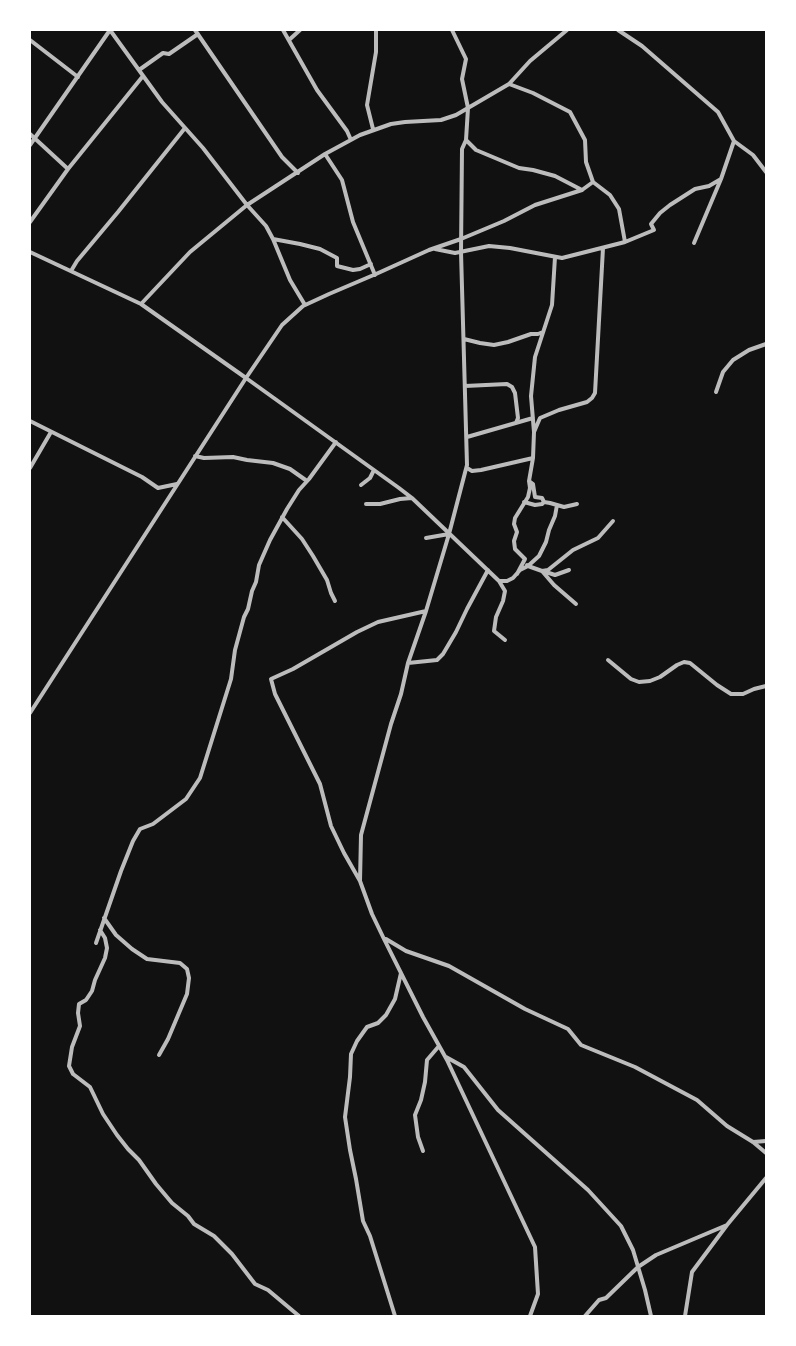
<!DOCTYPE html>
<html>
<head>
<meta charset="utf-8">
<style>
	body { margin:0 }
	#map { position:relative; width:796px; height:1346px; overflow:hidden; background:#111; font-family:Mulish,sans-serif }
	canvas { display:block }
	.frame { position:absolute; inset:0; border:31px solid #fff; pointer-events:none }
</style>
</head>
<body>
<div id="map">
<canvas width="796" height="1346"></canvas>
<div class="frame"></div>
</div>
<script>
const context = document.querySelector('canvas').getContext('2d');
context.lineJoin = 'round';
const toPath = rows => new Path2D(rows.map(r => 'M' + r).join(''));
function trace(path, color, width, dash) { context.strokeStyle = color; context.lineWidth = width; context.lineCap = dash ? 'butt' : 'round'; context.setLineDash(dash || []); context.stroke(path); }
trace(toPath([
	[110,30,162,102,203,148,247,205,266,226,273,239,290,280,305,305],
	[195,30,282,157,298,173],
	[283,30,317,90,347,131,351,140],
	[452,30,466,59,462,79,468,108,466,140,462,149,461,252,467,465,449,534,426,611,408,663,401,694,391,724,361,835,360,881,372,914,384,939,423,1017,447,1060,535,1247,538,1294,530,1316],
	[618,30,642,46,718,112,734,141,753,155,766,172],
	[30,40,78,77],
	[289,40,300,30],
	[139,70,163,53,169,54,198,34],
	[509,84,533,93,570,112,585,140,586,162,593,182,610,195,619,209,625,242],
	[373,129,367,105,376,52,376,30],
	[30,134,68,169],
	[466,140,476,150,519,168,533,170,555,176,582,190],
	[30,145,110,30],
	[325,154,342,180,353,222,375,275],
	[30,222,68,169,143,76],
	[273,239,300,244,320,249,337,258,337,266,353,270,360,269,371,264],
	[694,243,721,179],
	[435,249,455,253,489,246,510,248,562,258,625,242,654,230,651,224,660,213,670,205,695,189,709,186,721,179,734,141],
	[30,252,141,304,246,378,30,713],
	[71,271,77,261,118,212,185,128],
	[141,304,190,252,247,205,325,154,360,135,391,124,405,122,441,120,456,115,509,84,530,61,567,30],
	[464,339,480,343,494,345,508,342,531,334,538,334,543,332],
	[465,386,507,384,512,387,515,393,518,418,516,423],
	[716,392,723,372,733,360,749,350,766,344],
	[30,421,142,477,158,488,177,484],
	[534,432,531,396,535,357,552,305,555,257],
	[467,437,533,418],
	[195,456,204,458,233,457,247,460,273,463,290,469,307,481],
	[30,468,51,432],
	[467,468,472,471,481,470,533,458],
	[529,481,533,484,535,497,542,498,544,502],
	[361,485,370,478,374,470],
	[524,502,535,505,542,504,544,502,550,503,564,507,577,504],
	[366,504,380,504,400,499,412,498],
	[282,517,302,539,313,556,327,580,331,593,335,601],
	[426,538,449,534],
	[527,565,528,566,539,556,546,542,549,530,555,516,557,505],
	[542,571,554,585,576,604],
	[543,571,555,575,569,570],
	[517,574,525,559,515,549,514,541,517,532,514,524,515,518,528,497,530,488,529,481,533,458,534,432,540,418,559,410,587,402,592,398,595,393,603,248],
	[499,581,507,581,513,578,520,570,528,566,542,571,548,570,573,550,598,538,613,521],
	[505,640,494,631,496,617,503,601,505,591,499,581,412,498,399,488,246,378,282,325,303,306,329,294,376,274,429,250,461,239,504,221,535,205,582,190,593,182],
	[608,660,631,679,639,682,650,681,660,677,677,665,684,662,690,663,717,685,731,694,743,694,754,689,766,686],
	[408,663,437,660,443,654,456,632,467,609,488,570],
	[360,881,344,853,331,826,320,784,275,694,271,679,293,669,357,632,378,622,426,611],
	[104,918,116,935,132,949,147,959,180,963,187,969,189,978,187,994,168,1039,159,1055],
	[100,930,105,938,107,948,105,958,95,980,92,991,86,1000,79,1004,78,1013,80,1026,72,1047,69,1066,73,1074,90,1087,103,1114,117,1135,128,1149,139,1160,156,1184,172,1203,188,1216,194,1224,214,1236,232,1254,255,1284,268,1290,299,1316],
	[386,939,406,951,449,966,525,1009,568,1029,581,1045,635,1067,697,1100,727,1126,753,1142,766,1153],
	[96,943,121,871,133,841,140,829,153,824,186,799,200,778,231,679,235,650,244,617,248,609,252,591,256,582,259,565,270,540,287,509,299,490,309,479,336,442],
	[446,1057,464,1067,498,1110,588,1190,621,1226,633,1250,645,1290,651,1316],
	[753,1142,766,1141],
	[423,1151,418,1137,415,1115,421,1100,425,1082,427,1060,439,1046],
	[395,1316,370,1236,363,1221,356,1179,350,1150,345,1117,350,1077,351,1054,357,1041,367,1027,378,1023,386,1015,395,999,401,973],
	[585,1316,599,1300,606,1298,638,1267,656,1255,727,1225],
	[685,1316,692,1272,727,1225,766,1178]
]), '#bcbcbc', 4);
</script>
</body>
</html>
